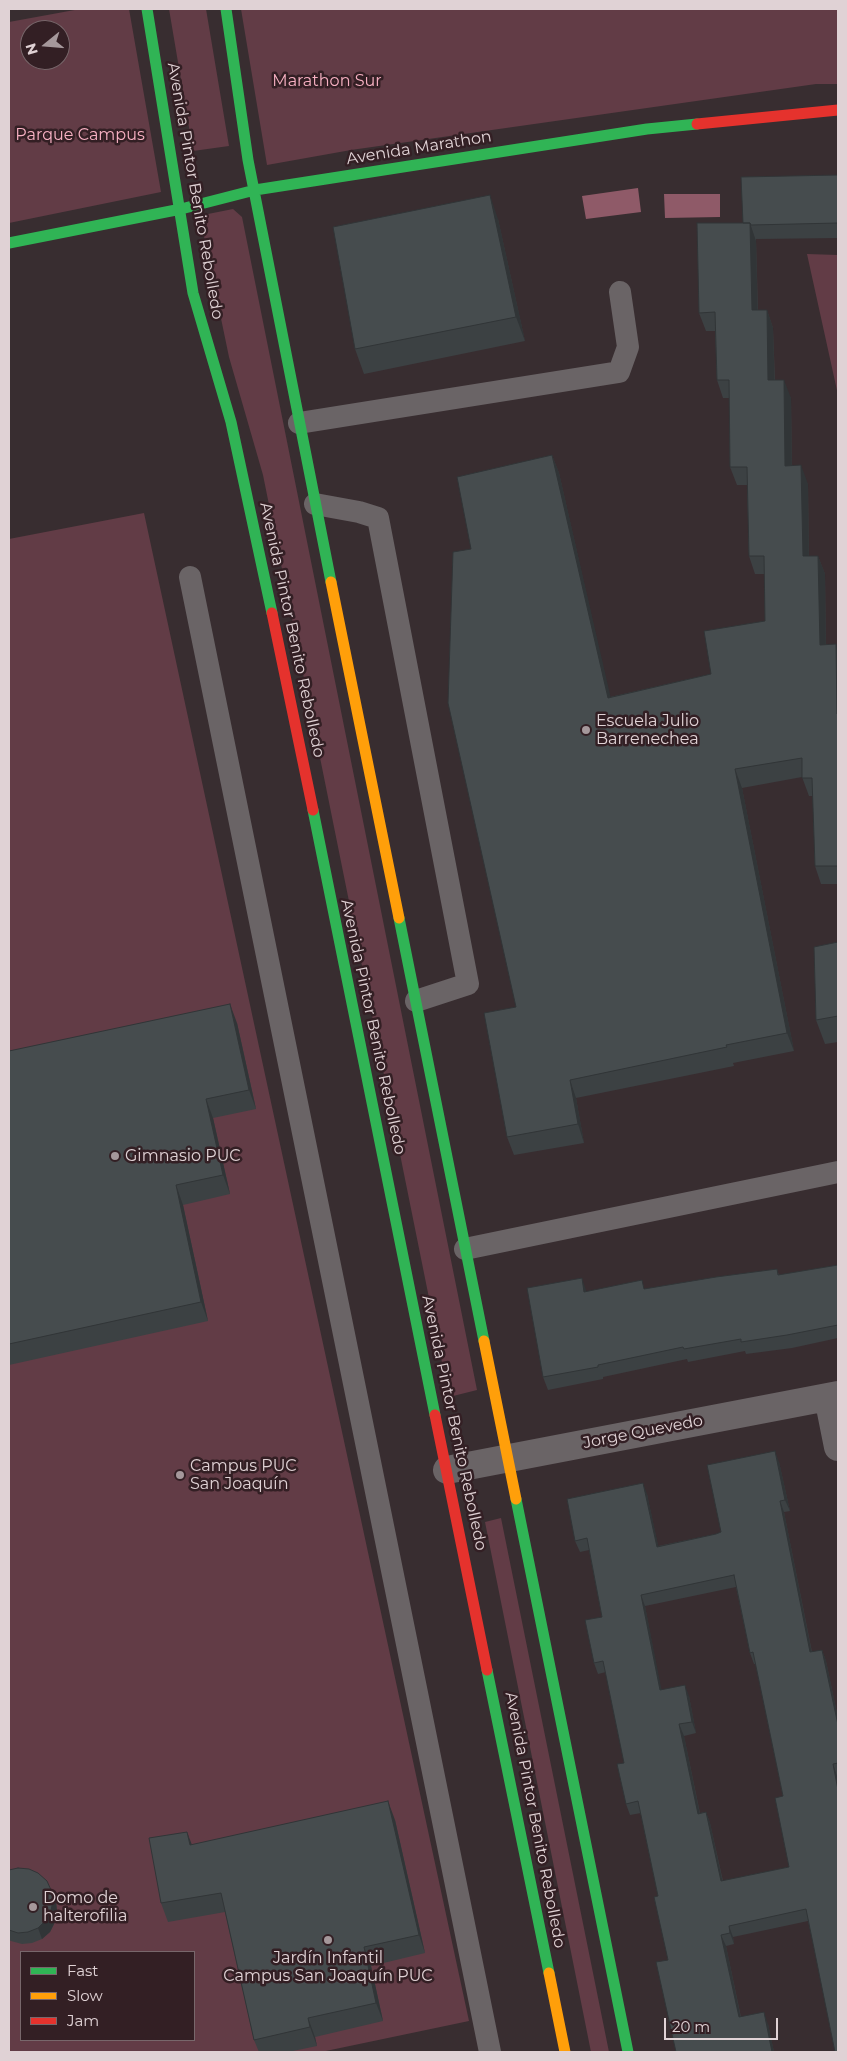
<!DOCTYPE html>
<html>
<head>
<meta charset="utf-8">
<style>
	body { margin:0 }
	#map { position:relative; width:847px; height:2061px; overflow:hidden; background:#382d30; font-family:Montserrat,sans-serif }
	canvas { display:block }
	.frame { position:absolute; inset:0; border:10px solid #e0d2d5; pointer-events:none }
	.legend { position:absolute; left:20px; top:1951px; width:175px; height:90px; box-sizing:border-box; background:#331f24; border:1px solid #78676b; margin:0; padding:6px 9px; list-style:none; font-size:15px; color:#e0d2d5 }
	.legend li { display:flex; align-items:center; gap:10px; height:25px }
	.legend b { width:25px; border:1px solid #78676b }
	.north { position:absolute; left:20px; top:20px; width:50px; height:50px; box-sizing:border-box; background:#331f24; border:1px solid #78676b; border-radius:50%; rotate:253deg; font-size:14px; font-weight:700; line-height:20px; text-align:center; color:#e0d2d5 }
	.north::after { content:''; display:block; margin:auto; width:18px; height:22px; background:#a5989b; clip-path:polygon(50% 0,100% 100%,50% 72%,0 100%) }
	.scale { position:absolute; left:664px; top:2018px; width:114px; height:22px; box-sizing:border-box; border:2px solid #e0d2d5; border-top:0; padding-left:6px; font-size:15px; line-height:18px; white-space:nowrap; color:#e0d2d5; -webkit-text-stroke:4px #331f24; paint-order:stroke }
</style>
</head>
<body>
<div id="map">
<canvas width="847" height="2061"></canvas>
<div class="frame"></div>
<ul class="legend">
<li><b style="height:6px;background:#30b455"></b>Fast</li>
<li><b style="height:6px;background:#ff9f0a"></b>Slow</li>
<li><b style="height:6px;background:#e5322d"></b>Jam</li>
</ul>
<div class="north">N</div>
<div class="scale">20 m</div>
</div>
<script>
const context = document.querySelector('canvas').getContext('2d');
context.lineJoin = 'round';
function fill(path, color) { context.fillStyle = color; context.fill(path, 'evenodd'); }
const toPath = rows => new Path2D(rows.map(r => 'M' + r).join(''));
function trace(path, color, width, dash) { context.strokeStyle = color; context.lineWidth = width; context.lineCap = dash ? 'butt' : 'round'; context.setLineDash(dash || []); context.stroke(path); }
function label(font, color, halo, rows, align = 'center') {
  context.font = font + ' Montserrat,sans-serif'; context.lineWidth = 5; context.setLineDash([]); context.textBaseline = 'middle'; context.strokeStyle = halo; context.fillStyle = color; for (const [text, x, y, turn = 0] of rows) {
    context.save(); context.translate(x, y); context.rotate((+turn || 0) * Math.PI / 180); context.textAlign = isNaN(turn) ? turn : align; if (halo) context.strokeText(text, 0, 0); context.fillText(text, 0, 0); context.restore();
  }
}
fill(toPath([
	[80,9,129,9,161,192,9,223,9,22],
	[30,30,60,30,60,60,30,60],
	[169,9,206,9,229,146,193,151],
	[241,9,838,9,838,84,816,84,351,150,267,165],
	[233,209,242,217,477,1390,449,1397,263,475,229,357,201,222,208,214],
	[807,254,838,255,838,395],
	[144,513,469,2021,321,2052,9,2052,9,539],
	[21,1952,194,1952,194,2040,21,2040],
	[501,1518,609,2052,591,2052,485,1522]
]), '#623c46');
fill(toPath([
	[638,188,641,212,586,219,582,196],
	[664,194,720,194,720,217,665,218]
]), '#8f5a68');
trace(toPath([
	[299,423,619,372,628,347,620,292],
	[315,504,359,512,378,518,468,984,416,1001],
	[190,577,490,2052],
	[465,1249,838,1172]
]), '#6a6466', 22);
trace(toPath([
	[828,1397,838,1447],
	[447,1470,838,1395]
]), '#6a6466', 28);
trace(toPath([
	[147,9,193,293,231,422,272,613],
	[226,9,248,160,331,582],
	[9,243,181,209,255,190,647,129,697,124],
	[313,810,435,1415],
	[399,918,484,1341],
	[516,1499,628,2052],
	[487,1670,549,1973]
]), '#30b455', 11);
trace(toPath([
	[331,582,399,918],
	[484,1341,516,1499],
	[549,1973,565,2052]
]), '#ff9f0a', 11);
trace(toPath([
	[697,124,838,110],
	[272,613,313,810],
	[435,1415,487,1670]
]), '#e5322d', 11);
fill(toPath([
	[838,175,838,238,756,239,758,310,767,310,773,328,775,380,791,398,792,466,808,484,809,556,818,556,825,574,826,644,838,650,838,884,821,884,815,866,813,796,809,796,802,777,742,788,794,1051,733,1063,734,1066,576,1098,584,1143,514,1155,507,1137,516,1007,471,549,552,455,559,473,610,697,711,674,765,621,765,574,755,574,749,556,747,485,737,485,730,467,729,398,723,398,717,380,715,331,706,331,699,313,743,223],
	[498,219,525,341,364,374,355,349],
	[838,942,838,1042,825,1044,816,1020],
	[237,1023,256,1109,213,1118,230,1194,183,1205,208,1321,9,1365,9,1051],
	[838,1265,838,1338,792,1348,746,1354,745,1351,688,1362,687,1359,603,1377,603,1379,548,1390,543,1377,645,1289,777,1269,779,1275],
	[779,1462,790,1511,784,1512,812,1652,822,1650,826,1661,838,1718,838,1775,837,1776,838,1781,838,2052,808,1921,733,1937,734,1944,726,1946,741,2017,768,2024,774,2052,668,1960,658,1896,641,1813,630,1815,626,1804,624,1763,606,1672,598,1674,594,1663,602,1617,589,1550,580,1552,575,1541,647,1494,658,1546,716,1534,721,1532],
	[736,1587,750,1653,754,1664,756,1664,783,1796,789,1867,723,1881,710,1823,706,1812,700,1813,684,1736,696,1733,689,1696,661,1690,645,1606],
	[395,1820,425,1953,371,1966,383,2021,315,2037,317,2046,288,2052,259,2052,254,2040,225,1912,168,1922,161,1903,192,1845],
	[9,1870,56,1901,57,1912,55,1922,50,1932,42,1939,32,1943,22,1944,11,1941,9,1940]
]), '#3c4143');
fill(toPath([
	[490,195,498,219,525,341,516,317],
	[750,223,756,241,758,328,752,310],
	[767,310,773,328,775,398,768,380],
	[784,380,791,398,792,484,785,466],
	[552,455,559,473,615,716,608,698],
	[801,465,808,484,809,574,803,556],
	[818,556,825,574,826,663,820,645],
	[836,644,838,650,838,717,837,714],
	[735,769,742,788,794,1051,787,1033],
	[230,1004,237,1023,256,1109,249,1090],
	[570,1080,576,1098,584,1143,578,1124],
	[206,1099,213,1118,230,1194,223,1175],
	[176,1185,183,1205,208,1321,201,1302],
	[582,1278,586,1290,589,1304,584,1292],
	[775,1451,779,1462,790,1511,785,1500],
	[643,1483,647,1494,661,1558,657,1547],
	[780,1501,784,1512,814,1664,810,1652],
	[641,1595,645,1606,664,1702,660,1690],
	[822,1650,826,1661,838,1718,838,1725],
	[685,1685,689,1696,696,1733,692,1722],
	[679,1724,684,1736,702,1825,698,1814],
	[833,1764,837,1776,838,1781,838,1790],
	[388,1801,395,1820,425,1953,419,1935],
	[706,1812,710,1823,725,1893,721,1881],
	[187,1832,194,1850,190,1845],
	[51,1890,56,1901,57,1912,55,1922,50,1932,42,1939,38,1928],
	[729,1926,733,1937,734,1944,730,1933],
	[721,1935,726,1946,743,2029,739,2017],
	[364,1947,371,1966,383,2021,376,2003],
	[764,2012,768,2024,774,2052,772,2052],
	[308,2018,315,2037,317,2046,310,2027]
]), '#313537');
const building = toPath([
	[838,175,838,223,751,225,750,223,743,223,741,177,838,175],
	[490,195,516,317,355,349,333,227,490,195],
	[697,223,750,223,752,310,767,310,768,380,784,380,785,466,801,465,803,556,818,556,820,645,836,644,837,714,838,714,838,866,815,866,812,778,802,778,802,758,735,769,787,1033,726,1045,727,1047,570,1080,578,1124,507,1137,484,1013,516,1007,448,703,453,552,471,549,457,477,552,455,608,698,711,674,704,631,765,621,764,556,749,556,747,467,730,467,729,380,717,380,715,312,699,313,697,223],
	[838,942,838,1016,816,1020,814,947,838,942],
	[230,1004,249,1090,206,1099,223,1175,176,1185,201,1302,9,1344,9,1051,230,1004],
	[838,1265,838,1325,787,1335,741,1342,741,1339,684,1349,683,1347,598,1365,598,1367,543,1377,527,1288,582,1278,584,1292,642,1280,644,1289,716,1277,777,1269,778,1275,838,1265],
	[775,1451,785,1500,780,1501,810,1652,822,1650,838,1725,838,1763,833,1764,838,1790,838,2052,835,2052,806,1909,729,1926,730,1933,721,1935,739,2017,764,2012,772,2052,676,2052,656,1962,668,1960,654,1897,658,1896,638,1801,626,1804,617,1764,624,1763,603,1661,594,1663,585,1620,602,1617,587,1538,575,1541,567,1499,643,1483,657,1547,716,1534,721,1532,707,1465,775,1451],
	[734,1575,750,1653,753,1652,783,1796,775,1798,789,1867,721,1881,706,1812,698,1814,679,1724,692,1722,685,1685,660,1690,641,1595,734,1575],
	[388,1801,419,1935,364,1947,376,2003,308,2018,310,2027,254,2040,221,1893,161,1903,149,1838,187,1832,190,1845,388,1801],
	[18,1868,29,1869,38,1873,47,1881,51,1890,53,1900,51,1911,46,1920,38,1928,28,1932,18,1933,9,1930,9,1870,18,1868]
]);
fill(building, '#464c4e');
trace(building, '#313537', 1);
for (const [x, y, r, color] of [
	[586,730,5,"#a5989b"],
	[115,1156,5,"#a5989b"],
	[180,1475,5,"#a5989b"],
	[33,1907,5,"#a5989b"],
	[328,1940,5,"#a5989b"]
]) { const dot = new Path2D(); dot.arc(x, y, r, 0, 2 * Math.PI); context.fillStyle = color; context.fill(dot); trace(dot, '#331f24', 2); }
label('16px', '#f8b1c3', '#331f24', [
	["Marathon Sur",327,81],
	["Parque Campus",80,135]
]);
label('16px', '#e0d2d5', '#331f24', [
	["Avenida Marathon",419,148,-9],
	["Avenida Pintor Benito Rebolledo",195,191,80],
	["Avenida Pintor Benito Rebolledo",292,630,78],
	["Avenida Pintor Benito Rebolledo",373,1027,78],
	["Avenida Pintor Benito Rebolledo",454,1423,78],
	["Jorge Quevedo",643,1432,-11],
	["Avenida Pintor Benito Rebolledo",535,1820,79]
]);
label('16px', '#e0d2d5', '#331f24', [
	["Escuela Julio",596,721],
	["Barrenechea",596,739],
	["Gimnasio PUC",125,1156],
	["Campus PUC",190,1466],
	["San Joaquín",190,1484],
	["Domo de",43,1898],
	["halterofilia",43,1916],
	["Jardín Infantil",328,1958,"center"],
	["Campus San Joaquín PUC",328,1976,"center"]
], 'left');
</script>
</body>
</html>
